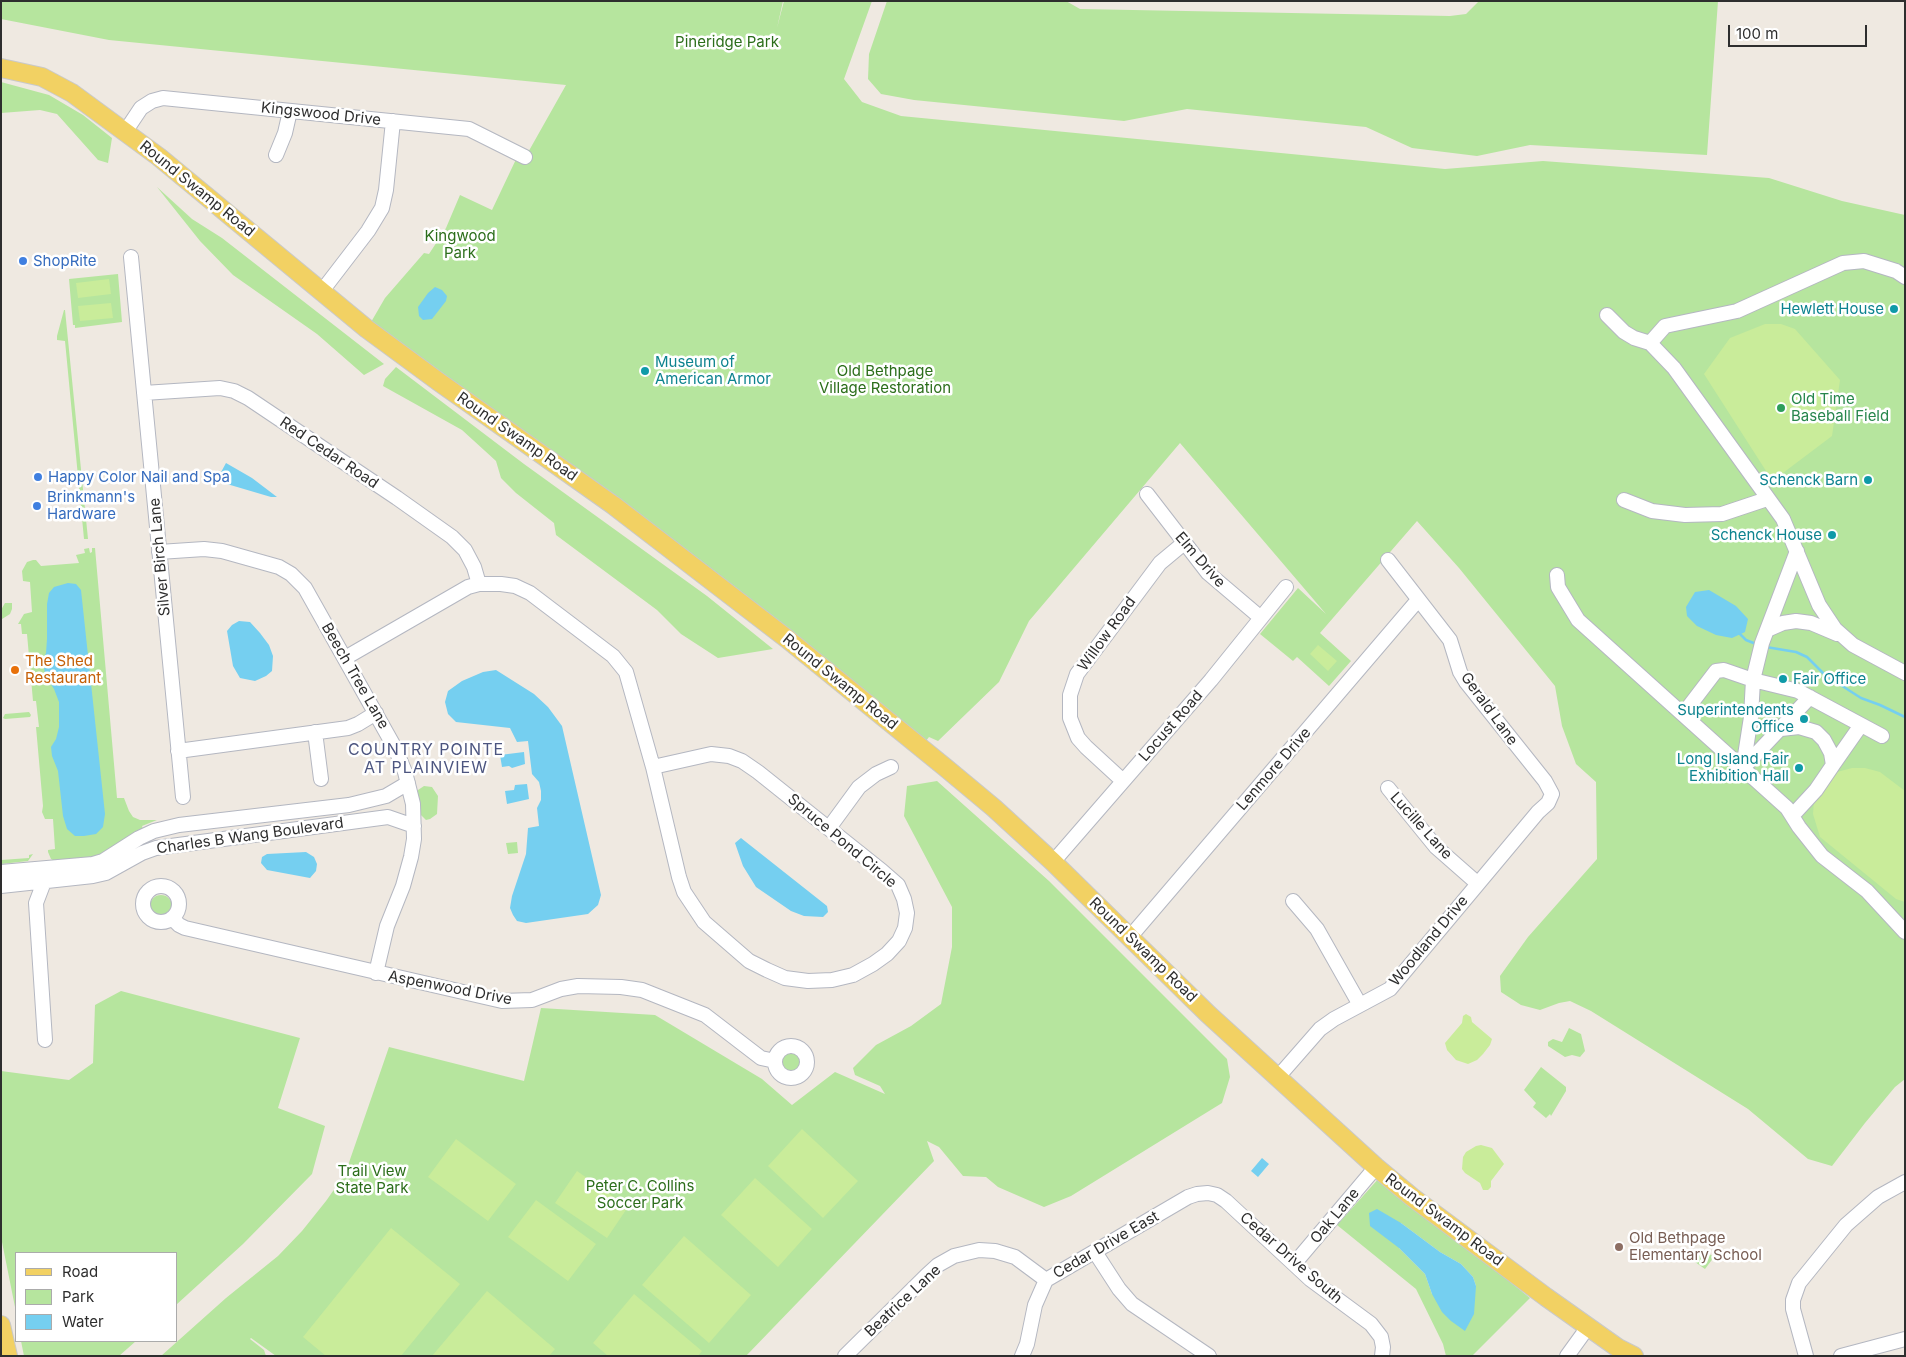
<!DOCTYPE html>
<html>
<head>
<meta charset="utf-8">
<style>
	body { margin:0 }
	#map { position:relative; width:1906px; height:1357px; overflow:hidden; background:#efe9e1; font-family:Inter,sans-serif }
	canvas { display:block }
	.frame { position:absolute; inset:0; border:2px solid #2e2e2e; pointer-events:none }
	.legend { position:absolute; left:15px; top:1252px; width:162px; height:90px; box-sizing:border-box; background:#fff; border:1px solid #ababab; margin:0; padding:6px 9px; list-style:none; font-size:15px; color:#2e2e2e }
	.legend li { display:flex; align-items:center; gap:10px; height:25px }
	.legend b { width:25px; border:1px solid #ababab }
	.scale { position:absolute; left:1728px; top:25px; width:139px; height:22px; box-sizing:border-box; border:2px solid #2e2e2e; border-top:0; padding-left:6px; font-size:15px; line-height:18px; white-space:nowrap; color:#2e2e2e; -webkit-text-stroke:4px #fff; paint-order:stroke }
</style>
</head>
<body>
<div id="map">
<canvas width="1906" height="1357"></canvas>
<div class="frame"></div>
<ul class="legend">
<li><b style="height:6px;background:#f2d163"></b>Road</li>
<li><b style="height:14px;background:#b6e59e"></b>Park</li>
<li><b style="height:14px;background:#75cff0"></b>Water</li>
</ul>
<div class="scale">100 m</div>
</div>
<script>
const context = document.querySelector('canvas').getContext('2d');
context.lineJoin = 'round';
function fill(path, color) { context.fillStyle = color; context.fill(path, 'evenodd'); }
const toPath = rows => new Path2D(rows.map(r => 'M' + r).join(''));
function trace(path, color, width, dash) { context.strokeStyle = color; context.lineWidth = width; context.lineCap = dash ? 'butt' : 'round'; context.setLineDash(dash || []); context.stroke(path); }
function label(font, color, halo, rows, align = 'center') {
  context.font = font + ' Inter,sans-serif'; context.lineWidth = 5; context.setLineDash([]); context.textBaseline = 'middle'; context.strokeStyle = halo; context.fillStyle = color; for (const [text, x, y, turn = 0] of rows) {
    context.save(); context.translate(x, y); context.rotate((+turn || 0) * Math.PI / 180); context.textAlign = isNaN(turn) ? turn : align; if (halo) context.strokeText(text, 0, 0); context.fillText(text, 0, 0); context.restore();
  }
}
fill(toPath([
	[1,1,783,1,777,28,784,1,872,1,844,79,862,102,901,116,1445,169,1543,161,1769,178,1842,201,1905,215,1905,1079,1895,1087,1865,1123,1832,1166,1808,1159,1748,1109,1591,1011,1570,1001,1559,1003,1540,1010,1521,1005,1501,992,1500,976,1528,937,1597,859,1596,782,1576,764,1562,726,1555,686,1459,568,1417,521,1320,633,1351,661,1329,686,1297,657,1293,661,1260,634,1298,588,1326,614,1180,443,1029,621,999,682,938,741,929,737,922,746,367,329,385,298,424,253,429,254,446,228,460,195,492,210,519,153,526,156,566,85,109,40,1,19],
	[887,1,1066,1,1080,9,1450,16,1466,14,1479,1,1718,1,1707,155,1530,145,1477,156,1412,148,1366,127,1187,109,1124,121,914,100,881,94,868,79,869,54],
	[1,82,49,95,83,115,112,138,108,163,98,160,57,114,40,110,1,113],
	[157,187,192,219,222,238,384,364,364,375,317,334,233,275,200,241],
	[118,274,122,322,75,328,75,325,73,325,69,279],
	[64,310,65,310,88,539,84,539,65,341,57,340,57,336],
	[396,367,524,464,707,596,773,649,718,658,681,634,657,610,556,535,554,523,516,493,501,478,496,461,462,430,383,386,385,379],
	[89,548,90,553,92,552,92,548,95,548,117,798,124,798,129,811,133,817,140,820,157,820,142,826,143,829,100,856,57,862,51,859,48,852,48,850,55,849,53,819,45,819,42,812,43,806,36,727,39,727,36,701,33,701,27,634,22,634,21,624,18,624,24,614,32,612,30,582,23,581,22,571,27,562,33,560,36,560,41,566,79,563,76,555,85,553,84,549],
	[5,603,12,603,12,609,10,614,2,619,1,610],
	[29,712,31,715,30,717,5,719,3,718,5,714],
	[937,781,1049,881,1227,1059,1230,1077,1222,1103,1071,1196,1044,1207,998,1187,986,1177,963,1176,939,1147,927,1141,934,1161,746,1356,276,1356,251,1338,250,1339,264,1350,266,1356,161,1356,226,1298,278,1256,302,1231,326,1201,345,1174,389,1047,524,1081,541,1008,655,1015,762,1079,792,1105,835,1072,885,1094,880,1086,855,1075,853,1068,876,1045,911,1026,941,1004,952,947,952,907,904,816,907,786],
	[424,786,432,787,438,796,437,814,430,819,426,820,419,813,417,794,418,790],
	[517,842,518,853,508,854,506,843],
	[33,854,28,861,1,864,1,860,29,858,29,855],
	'150 906a11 11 0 1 1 22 0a11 11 0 1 1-22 0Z',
	[121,991,300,1038,278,1108,325,1126,312,1174,243,1244,176,1305,176,1253,16,1253,16,1312,1,1237,1,1071,69,1080,93,1063,95,1005],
	[1569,1028,1581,1034,1585,1051,1580,1057,1572,1055,1565,1057,1548,1046,1548,1042,1553,1039,1562,1042],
	'782 1062a10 10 0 1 1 20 0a10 10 0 1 1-20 0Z',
	[1541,1067,1566,1087,1566,1091,1551,1116,1550,1114,1546,1118,1533,1107,1536,1103,1524,1090],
	[1380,1177,1530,1298,1472,1356,1446,1356,1443,1344,1416,1289,1337,1225],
	[1401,1223,1440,1252,1461,1264,1473,1277,1476,1286,1432,1294,1425,1274,1399,1248],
	[1703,1250,1714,1257,1705,1269,1695,1262],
	[21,1341,136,1341,119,1356,24,1356]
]), '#b6e59e');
fill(toPath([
	[109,279,111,294,78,298,76,283],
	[111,303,113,318,80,321,78,306],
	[1765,324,1781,324,1795,329,1840,380,1832,436,1779,476,1768,474,1704,374,1730,338],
	[1318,645,1337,661,1328,671,1310,654],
	[1852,768,1865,768,1880,772,1905,791,1905,902,1896,899,1820,837,1813,814,1814,801,1828,780,1837,772],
	[1466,1014,1471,1017,1472,1022,1492,1039,1490,1045,1483,1054,1477,1060,1468,1064,1456,1060,1447,1050,1445,1043,1462,1023,1463,1016],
	[802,1129,858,1181,823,1218,768,1166],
	[456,1139,516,1184,488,1221,428,1177],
	[1481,1145,1492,1148,1504,1164,1491,1181,1491,1187,1488,1190,1483,1190,1480,1183,1465,1173,1462,1169,1463,1157,1466,1152,1476,1146],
	[577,1171,628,1207,607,1238,555,1203],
	[755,1178,812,1229,778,1267,721,1215],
	[536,1200,596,1244,568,1281,508,1237],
	[391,1228,460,1284,401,1356,326,1356,303,1337],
	[684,1236,751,1295,709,1343,642,1285],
	[487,1291,555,1349,549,1356,432,1356],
	[634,1294,702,1351,698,1356,608,1356,593,1343]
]), '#c9ec9a');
fill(toPath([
	[435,287,442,290,447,296,446,301,432,319,423,320,419,316,418,307,428,293],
	[226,463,252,478,277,497,271,497,227,484,222,481,220,474],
	[68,583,76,584,81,590,105,814,103,827,96,834,84,836,75,836,67,829,63,816,58,771,52,756,51,747,56,739,59,727,59,702,54,689,45,675,43,659,46,653,47,639,47,604,49,593,54,587],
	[1709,590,1736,606,1748,619,1745,632,1732,638,1716,635,1697,626,1687,616,1686,607,1695,592],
	[239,621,250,622,260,633,269,645,273,656,272,671,266,676,255,681,240,678,233,666,227,631,232,625],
	[496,670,534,694,548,707,562,726,601,895,598,905,588,914,526,923,517,921,513,915,510,908,512,896,526,854,528,828,539,826,537,808,541,800,541,791,539,782,532,774,528,741,517,742,510,728,456,722,448,714,445,702,448,691,462,681,483,672],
	[524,752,525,764,512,768,509,766,502,767,500,755],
	[527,784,529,799,507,804,505,791,514,790,515,785],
	[741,838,827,906,828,912,823,917,804,916,791,911,756,887,743,866,735,843],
	[306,852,314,857,317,864,316,871,310,878,267,870,261,863,262,857,267,854],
	[1262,1158,1269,1164,1258,1177,1251,1171],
	[1377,1209,1401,1223,1440,1252,1461,1264,1473,1277,1476,1286,1474,1314,1465,1331,1451,1321,1442,1312,1432,1294,1425,1274,1399,1248,1370,1226,1369,1213]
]), '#75cff0');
trace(toPath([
	[1740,634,1746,640,1756,644],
	[1766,647,1796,652,1807,657,1825,675,1861,698,1880,705,1905,717]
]), '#75cff0', 2.5);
const minor = toPath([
	[125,132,141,108,152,101,163,98,469,129,525,157],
	[276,155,285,133,290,111],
	[131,257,183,797],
	[322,291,368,231,382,208,386,190,393,121],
	[1607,315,1624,332,1634,338,1650,343,1674,368,1783,519,1819,605,1835,629,1853,645,1905,673],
	[1650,343,1665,326,1737,311,1843,263,1864,261,1896,271,1905,277],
	[144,393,220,388,234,391,248,398,397,498,452,537,465,550,474,567,479,584],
	[1147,494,1208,573,1261,618],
	[1624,500,1652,511,1685,515,1722,514,1767,499],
	[159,552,204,549,222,551,279,567,291,574,305,588,395,748,405,772,413,804,414,839,411,857,403,886,387,926,376,973],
	[1557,575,1558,587,1578,620,1787,808,1799,827,1822,856,1867,891,1905,932],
	[1767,630,1783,623,1796,621,1811,623,1837,634],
	[345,658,468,587,479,584,501,584,515,586,530,593,613,656,626,672,653,767,679,877,684,892,704,922,749,961,767,970,785,978,808,981,832,980,853,975,873,964,887,954,899,941,905,928,907,913,904,899,898,885,882,871,758,772,742,761,729,756,711,754,653,767],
	[1690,705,1716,671,1724,670,1753,680,1798,691,1882,736],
	[1781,729,1799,727,1816,732,1824,740,1831,753,1833,765,1816,790,1792,816],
	[315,732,321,779],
	[178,751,348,728,358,724,376,713],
	[1833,765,1861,725],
	[1743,768,1751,717,1753,680,1762,643,1797,551],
	[1743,768,1810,697],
	[1123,781,1086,747,1078,738,1070,718,1070,695,1077,674,1160,563,1184,543],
	[1388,788,1436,847,1477,883],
	[829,828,859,787,876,774,891,767],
	[1053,862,1211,680,1286,587],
	[1,872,93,864,103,861,139,838,154,831,179,825,349,805,386,796,408,783],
	[44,875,44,882,36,903,45,1040],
	[1,886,93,876,106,873,142,853,156,848,388,817,414,826],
	'143 904a18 18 0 1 1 36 0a18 18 0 1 1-36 0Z',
	[1293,901,1317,929,1360,1005],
	[172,918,179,925,185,928,502,1001,532,1000,561,989,578,986,621,987,642,990,705,1015,761,1058,775,1061],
	[1130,937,1418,600],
	'775 1062a16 16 0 1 1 32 0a16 16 0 1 1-32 0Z',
	[1278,1077,1320,1029,1334,1019,1390,989,1538,812,1548,803,1552,794,1545,781,1466,682,1460,672,1450,640,1388,560],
	[1095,1252,1119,1289,1132,1304,1209,1356],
	[1294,1264,1376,1167],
	[845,1356,926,1276,938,1265,954,1256,979,1250,995,1251,1015,1257,1046,1280],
	[1022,1356,1027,1344,1035,1305,1046,1280,1188,1197,1197,1194,1208,1193,1217,1195,1226,1201,1310,1279,1371,1324,1381,1337,1383,1347,1382,1356],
	[1567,1356,1588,1327],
	[1806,1356,1793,1309,1793,1300,1799,1283,1846,1225,1878,1197,1905,1182],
	[1841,1356,1905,1339]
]);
const major = toPath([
	[1,68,42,77,72,93,159,157,367,329,439,382,613,505,786,638,946,768,994,808,1053,862,1208,1014,1376,1167,1412,1197,1546,1297,1618,1348,1634,1356],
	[1,1325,8,1356]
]);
trace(minor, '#b4b7c1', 16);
trace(major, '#c9c9c9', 20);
trace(minor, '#fff', 14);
trace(major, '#f2d163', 18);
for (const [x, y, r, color] of [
	[23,261,5,"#3f7fe0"],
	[1894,309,5,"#0f9aa8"],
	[645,371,5,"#0f9aa8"],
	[1781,408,5,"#2e9e5b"],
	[38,477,5,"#3f7fe0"],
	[1868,480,5,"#0f9aa8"],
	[37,506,5,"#3f7fe0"],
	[1832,535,5,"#0f9aa8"],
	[15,670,5,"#e8710a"],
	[1783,679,5,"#0f9aa8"],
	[1804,719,5,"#0f9aa8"],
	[1799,768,5,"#0f9aa8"],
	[1619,1247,5,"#8d6e63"]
]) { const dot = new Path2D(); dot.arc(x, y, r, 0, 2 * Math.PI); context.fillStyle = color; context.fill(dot); trace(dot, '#fff', 2); }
label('15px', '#2c6e1b', '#fff', [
	["Pineridge Park",727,42],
	["Kingwood",460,236],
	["Park",460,253],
	["Old Bethpage",885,371],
	["Village Restoration",885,388],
	["Trail View",372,1171],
	["State Park",372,1188],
	["Peter C. Collins",640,1186],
	["Soccer Park",640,1203]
]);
label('15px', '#2e2e2e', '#fff', [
	["Kingswood Drive",321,114,6],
	["Round Swamp Road",197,189,39],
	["Round Swamp Road",517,437,35],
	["Red Cedar Road",329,453,34],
	["Silver Birch Lane",160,557,-95],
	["Elm Drive",1200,560,49],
	["Willow Road",1107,634,-54],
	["Beech Tree Lane",355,676,60],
	["Round Swamp Road",840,682,39],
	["Gerald Lane",1489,709,54],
	["Locust Road",1171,726,-49],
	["Lenmore Drive",1274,769,-49],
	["Lucille Lane",1421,826,48],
	["Charles B Wang Boulevard",250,836,-8],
	["Spruce Pond Circle",842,841,40],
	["Woodland Drive",1429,941,-50],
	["Round Swamp Road",1143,950,44],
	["Aspenwood Drive",450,988,11],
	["Oak Lane",1335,1216,-50],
	["Round Swamp Road",1444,1220,37],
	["Cedar Drive East",1106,1245,-30],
	["Cedar Drive South",1291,1258,41],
	["Beatrice Lane",903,1301,-43]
]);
label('15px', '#366cbe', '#fff', [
	["ShopRite",33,261],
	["Happy Color Nail and Spa",48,477],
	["Brinkmann's",47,497],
	["Hardware",47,514]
], 'left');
label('15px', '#0d838f', '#fff', [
	["Hewlett House",1884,309],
	["Museum of",655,362,"left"],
	["American Armor",655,379,"left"],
	["Schenck Barn",1858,480],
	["Schenck House",1822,535],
	["Fair Office",1793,679,"left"],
	["Superintendents",1794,710],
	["Office",1794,727],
	["Long Island Fair",1789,759],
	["Exhibition Hall",1789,776]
], 'right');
label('15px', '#27864d', '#fff', [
	["Old Time",1791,399],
	["Baseball Field",1791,416]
], 'left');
label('15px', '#c56008', '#fff', [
	["The Shed",25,661],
	["Restaurant",25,678]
], 'left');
label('15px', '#785e54', '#fff', [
	["Old Bethpage",1629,1238],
	["Elementary School",1629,1255]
], 'left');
context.letterSpacing = '1px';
label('16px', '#4d5680', '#fff', [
	["COUNTRY POINTE",426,750],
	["AT PLAINVIEW",426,768]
]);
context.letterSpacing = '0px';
</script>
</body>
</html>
